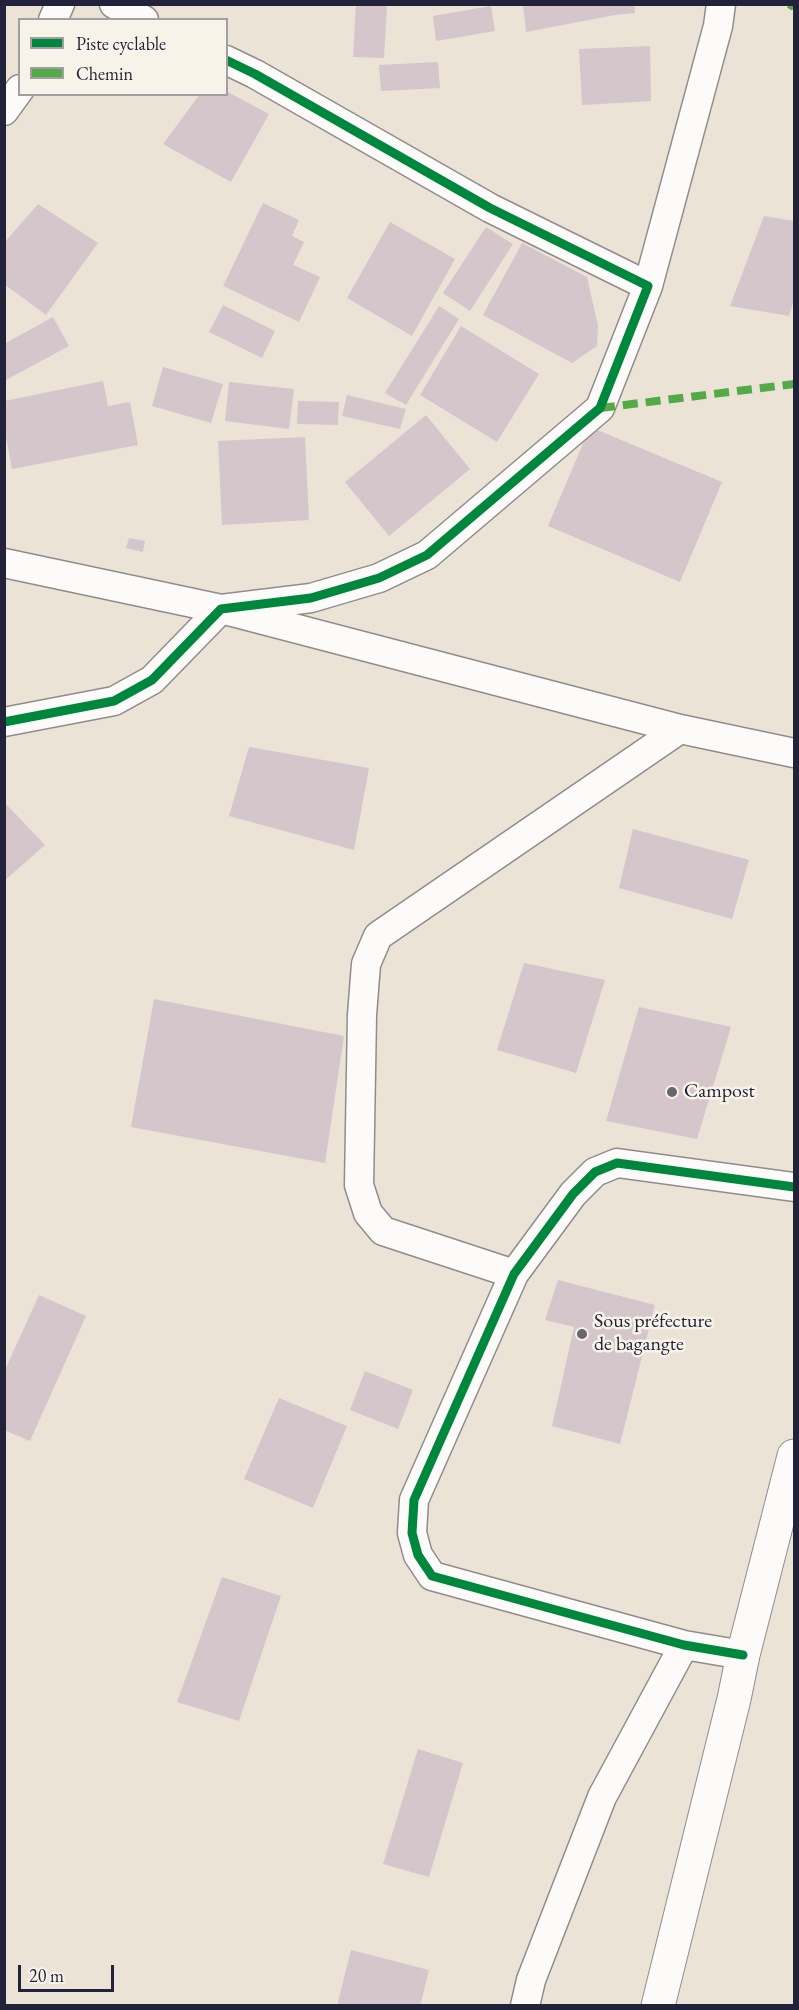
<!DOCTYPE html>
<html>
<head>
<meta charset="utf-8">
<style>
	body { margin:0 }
	#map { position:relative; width:799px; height:2010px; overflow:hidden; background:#ece3d7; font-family:"EB Garamond",serif }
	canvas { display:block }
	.frame { position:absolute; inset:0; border:6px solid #22223b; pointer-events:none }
	.legend { position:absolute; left:18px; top:18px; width:210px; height:78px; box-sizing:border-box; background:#f7f3e8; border:2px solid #a29fa3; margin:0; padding:8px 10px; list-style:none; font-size:18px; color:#22223b }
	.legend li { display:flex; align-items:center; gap:12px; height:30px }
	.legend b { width:30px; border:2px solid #a29fa3 }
	.scale { position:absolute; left:18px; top:1965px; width:96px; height:27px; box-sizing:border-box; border:3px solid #22223b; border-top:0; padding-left:8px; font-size:18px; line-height:21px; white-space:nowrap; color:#22223b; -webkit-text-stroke:4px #f7f3e8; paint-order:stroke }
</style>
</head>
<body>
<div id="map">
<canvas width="799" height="2010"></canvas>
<div class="frame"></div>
<ul class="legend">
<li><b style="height:8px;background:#00873e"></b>Piste cyclable</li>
<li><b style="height:8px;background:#53aa46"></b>Chemin</li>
</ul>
<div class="scale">20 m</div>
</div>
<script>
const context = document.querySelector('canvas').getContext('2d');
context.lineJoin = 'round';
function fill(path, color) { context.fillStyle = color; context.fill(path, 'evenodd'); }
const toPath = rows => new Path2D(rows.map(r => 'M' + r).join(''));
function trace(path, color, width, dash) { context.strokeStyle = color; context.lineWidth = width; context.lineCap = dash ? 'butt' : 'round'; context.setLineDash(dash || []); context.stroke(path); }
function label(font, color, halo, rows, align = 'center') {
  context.font = font + ' "EB Garamond",serif'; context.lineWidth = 5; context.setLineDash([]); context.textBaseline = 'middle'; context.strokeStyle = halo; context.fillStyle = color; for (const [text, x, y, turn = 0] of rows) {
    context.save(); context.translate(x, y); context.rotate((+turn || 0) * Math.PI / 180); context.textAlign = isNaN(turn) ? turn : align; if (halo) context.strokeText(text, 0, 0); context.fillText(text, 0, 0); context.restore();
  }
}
fill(toPath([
	[356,4,387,4,384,58,353,57],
	[523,4,634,4,635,13,615,15,526,32],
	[491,6,495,31,436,41,433,16],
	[650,46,651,101,582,105,579,49],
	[438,62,440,88,381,91,379,65],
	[226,91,269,114,231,182,163,144,200,94,226,94],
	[263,203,299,220,292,236,304,242,293,265,320,277,299,322,223,286],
	[38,204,98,243,46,315,4,284,4,243],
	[764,216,794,221,794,300,789,316,730,306],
	[390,222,455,259,412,336,347,298],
	[486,227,513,244,470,311,443,293],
	[522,243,587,277,598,326,597,346,572,363,483,315],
	[223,305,275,331,262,358,209,332],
	[439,306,459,319,406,405,385,393],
	[53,317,69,346,4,381,4,344],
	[461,326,539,374,497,442,420,395],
	[163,367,223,384,211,423,152,406],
	[103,381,108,406,130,402,138,445,12,469,4,427,4,401],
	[229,382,294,389,289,429,225,421],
	[347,395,406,409,400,429,342,416],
	[298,401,339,402,338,425,297,424],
	[426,415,470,469,389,536,345,482],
	[590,427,722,482,680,582,548,526],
	[305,437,309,520,222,525,218,441],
	[129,538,145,541,143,552,126,548],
	[249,747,369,768,354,850,229,816],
	[4,802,45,845,4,881],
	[633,829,749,860,732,919,619,888],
	[524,963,605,980,576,1073,497,1050],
	[154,999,344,1036,325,1163,131,1127],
	[639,1007,731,1027,697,1139,606,1121],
	[558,1280,655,1305,620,1444,552,1426,574,1327,545,1320],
	[39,1295,86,1316,30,1441,4,1430,4,1372],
	[365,1371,413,1390,398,1429,350,1410],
	[279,1398,347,1426,313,1508,244,1479],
	[222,1577,281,1596,239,1721,177,1702],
	[418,1749,463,1763,429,1877,383,1864],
	[351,1950,429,1970,420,2006,337,2006]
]), '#d4c6cb');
const street = toPath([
	[114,4,144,20],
	[53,20,60,4],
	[4,111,20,89],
	[648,286,718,26,721,4],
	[4,563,221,609,680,729,794,753],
	[4,722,114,701,152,680,221,609,311,598,379,578,427,555,600,408,648,286,490,208,255,74,226,60],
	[514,1274,383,1231,368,1213,359,1185,362,1015,366,964,378,936,680,729],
	[743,1655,684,1645,432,1576,418,1555,412,1533,414,1500,514,1274,573,1194,595,1172,617,1163,794,1187],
	[525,2006,531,1980,602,1797,684,1645]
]);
const secondary = toPath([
	[658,2006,734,1699,743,1655,794,1456]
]);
trace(street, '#918c8a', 31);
trace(secondary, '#918c8a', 35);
trace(street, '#fcfbf9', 28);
trace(secondary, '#fcfbf9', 33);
trace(toPath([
	[789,4,794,7],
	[600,408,794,384]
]), '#53aa46', 8, [15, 8]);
trace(toPath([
	[4,722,114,701,152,680,221,609,311,598,379,578,427,555,600,408,648,286,490,208,255,74,226,60],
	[743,1655,684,1645,432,1576,418,1555,412,1533,414,1500,514,1274,573,1194,595,1172,617,1163,794,1187]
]), '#00873e', 9);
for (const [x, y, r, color] of [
	[672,1092,6,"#696672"],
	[582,1334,6,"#696672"]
]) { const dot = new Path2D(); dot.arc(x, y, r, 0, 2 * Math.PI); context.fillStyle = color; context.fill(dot); trace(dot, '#f7f3e8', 2); }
label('20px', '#22223b', '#f7f3e8', [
	["Campost",684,1092],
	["Sous préfecture",594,1322],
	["de bagangte",594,1345]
], 'left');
</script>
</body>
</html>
